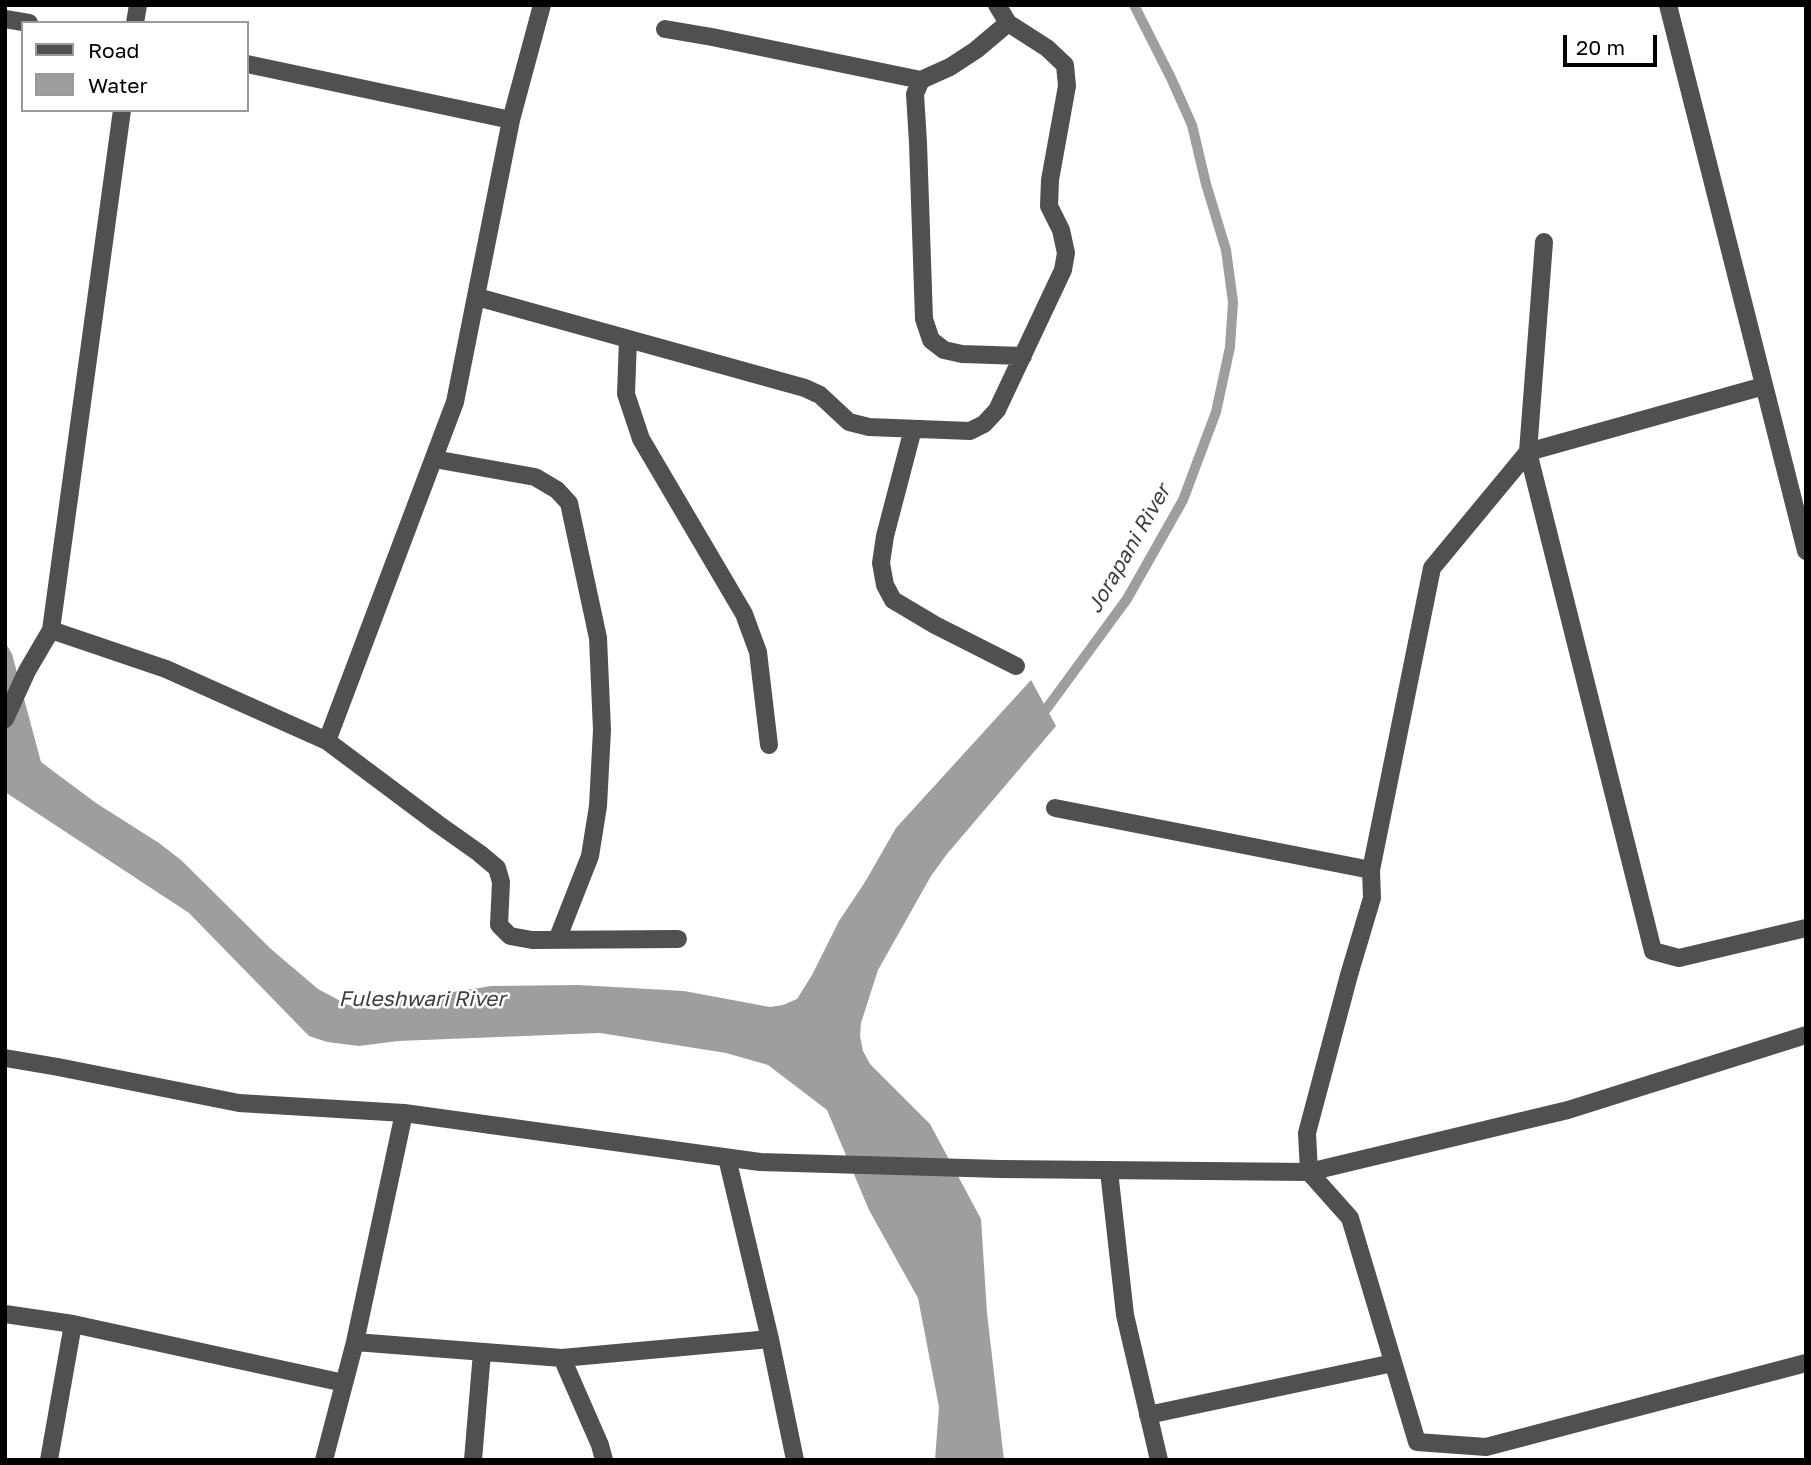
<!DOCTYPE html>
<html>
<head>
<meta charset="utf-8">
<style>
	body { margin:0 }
	#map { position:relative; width:1811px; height:1465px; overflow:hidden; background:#fff; font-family:"Golos Text",sans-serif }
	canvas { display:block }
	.frame { position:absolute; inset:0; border:7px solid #000; pointer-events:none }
	.legend { position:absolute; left:21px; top:21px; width:228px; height:91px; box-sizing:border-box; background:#fff; border:2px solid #999; margin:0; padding:9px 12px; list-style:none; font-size:21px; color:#000 }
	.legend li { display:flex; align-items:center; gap:14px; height:35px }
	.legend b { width:35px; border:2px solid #999 }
	.scale { position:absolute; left:1563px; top:35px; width:94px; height:32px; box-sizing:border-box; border:4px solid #000; border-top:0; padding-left:9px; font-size:21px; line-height:24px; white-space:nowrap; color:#000; -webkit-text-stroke:5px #fff; paint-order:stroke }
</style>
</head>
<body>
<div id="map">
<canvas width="1811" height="1465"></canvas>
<div class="frame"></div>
<ul class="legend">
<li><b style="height:9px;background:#505050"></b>Road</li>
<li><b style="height:19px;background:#9e9e9e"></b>Water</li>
</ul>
<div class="scale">20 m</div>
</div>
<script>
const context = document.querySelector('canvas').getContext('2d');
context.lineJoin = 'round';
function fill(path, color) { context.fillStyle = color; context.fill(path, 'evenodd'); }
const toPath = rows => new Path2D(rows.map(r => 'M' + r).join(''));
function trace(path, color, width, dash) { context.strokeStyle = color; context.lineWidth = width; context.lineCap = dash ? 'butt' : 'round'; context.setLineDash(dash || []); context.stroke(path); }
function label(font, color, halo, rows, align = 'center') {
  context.font = font + ' "Golos Text",sans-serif'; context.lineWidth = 5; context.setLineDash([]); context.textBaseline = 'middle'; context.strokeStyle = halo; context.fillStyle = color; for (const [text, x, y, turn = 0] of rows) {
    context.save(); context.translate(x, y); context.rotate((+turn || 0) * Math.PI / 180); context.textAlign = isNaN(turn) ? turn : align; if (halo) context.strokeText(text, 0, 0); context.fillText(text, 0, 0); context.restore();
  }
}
fill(toPath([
	[5,642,12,654,41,762,96,803,159,843,181,860,271,949,318,989,348,1005,376,1010,402,1000,491,986,579,985,684,991,770,1007,783,1005,797,999,812,975,839,921,865,882,896,828,1031,680,1056,726,947,854,931,876,878,970,861,1023,860,1036,863,1051,870,1064,930,1124,981,1219,987,1313,1004,1460,935,1460,939,1407,918,1298,869,1210,827,1110,768,1065,726,1053,600,1033,398,1041,359,1046,327,1042,309,1036,189,913,5,792]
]), '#9e9e9e');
trace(toPath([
	[1039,719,1127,599,1183,500,1216,412,1230,347,1233,302,1226,250,1206,184,1192,125,1171,78,1134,5]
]), '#9e9e9e', 10);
trace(toPath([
	[1668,5,1806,551],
	[5,19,29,23],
	[135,23,138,5],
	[1008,23,976,50,950,67,921,80,915,94,918,143,924,319,931,340,944,350,962,354,1023,356],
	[665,29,712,37,921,80],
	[247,64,511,120],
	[1544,242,1528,452,1432,568,1371,870,1372,898,1349,975,1307,1133,1309,1172,1350,1218,1417,1442,1486,1447,1806,1363],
	[477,297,805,388,820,395,849,422,869,427,970,431,984,424,997,410,1063,270,1066,253,1061,230,1049,206,1050,180,1067,86,1065,65,1047,48,1008,23,997,5],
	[628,339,626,394,641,439,744,614,758,652,769,745],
	[1764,386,1528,452,1653,951,1679,958,1806,928],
	[913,429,885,536,881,563,885,585,893,600,935,625,1016,666],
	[434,459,535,477,557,490,569,503,598,638,602,730,598,806,590,856,557,940],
	[51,630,166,669,327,741,438,824,479,853,497,868,501,882,499,925,510,936,532,940,678,939],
	[5,719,27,671,51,630,122,110],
	[327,741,455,402,511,120,542,5],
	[1055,808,1371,870],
	[5,1058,58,1067,239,1103,404,1113,760,1162,1000,1169,1309,1172,1568,1110,1806,1035],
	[727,1158,770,1339,795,1460],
	[1109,1171,1125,1315,1159,1460],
	[5,1314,73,1324,344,1383],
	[355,1342,562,1358,770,1339],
	[562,1358,600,1445,604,1460],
	[1148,1415,1393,1363],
	[49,1460,73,1324],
	[324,1460,355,1342,404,1113],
	[473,1460,482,1352]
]), '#505050', 18);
label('italic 21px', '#3f3f3f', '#fff', [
	["Jorapani River",1129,549,-60],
	["Fuleshwari River",422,999]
]);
</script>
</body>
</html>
